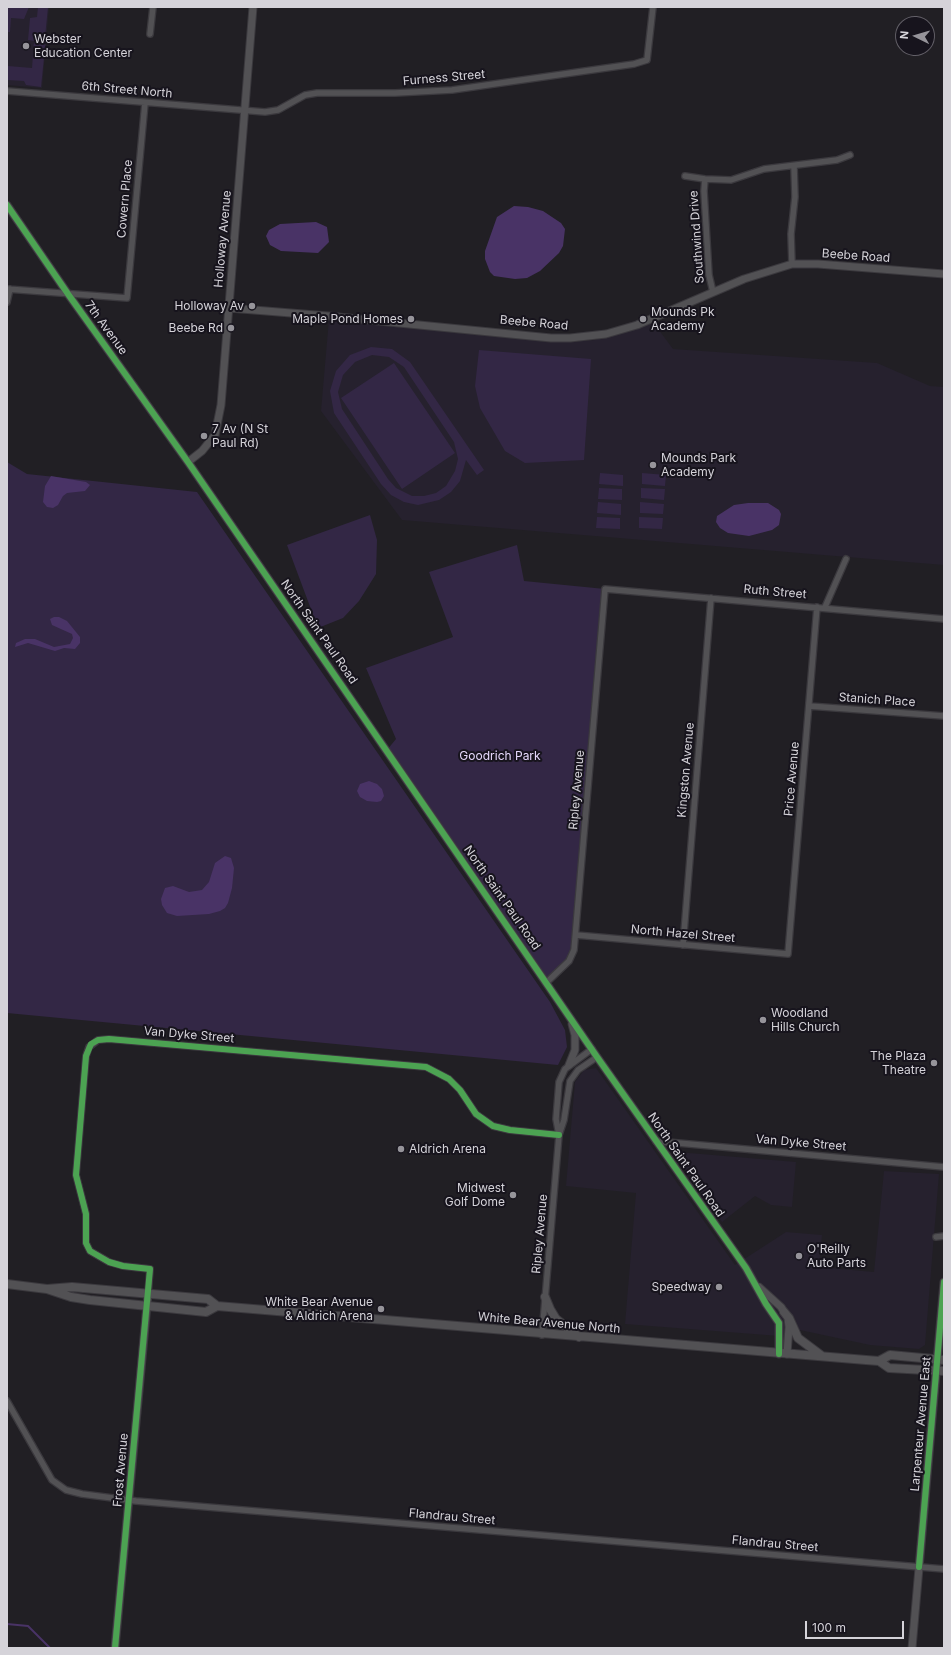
<!DOCTYPE html>
<html>
<head>
<meta charset="utf-8">
<style>
	body { margin:0 }
	#map { position:relative; width:951px; height:1655px; overflow:hidden; background:#211f24; font-family:Inter,sans-serif }
	canvas { display:block }
	.frame { position:absolute; inset:0; border:8px solid #d5d3d9; pointer-events:none }
	.north { position:absolute; left:895px; top:16px; width:40px; height:40px; box-sizing:border-box; background:#17141d; border:1px solid #636068; border-radius:50%; rotate:275deg; font-size:11px; font-weight:700; line-height:16px; text-align:center; color:#d5d3d9 }
	.north::after { content:''; display:block; margin:auto; width:14px; height:18px; background:#96949a; clip-path:polygon(50% 0,100% 100%,50% 72%,0 100%) }
	.scale { position:absolute; left:805px; top:1621px; width:99px; height:18px; box-sizing:border-box; border:2px solid #d5d3d9; border-top:0; padding-left:5px; font-size:12px; line-height:14px; white-space:nowrap; color:#d5d3d9; -webkit-text-stroke:3px #17141d; paint-order:stroke }
</style>
</head>
<body>
<div id="map">
<canvas width="951" height="1655"></canvas>
<div class="frame"></div>
<div class="north">N</div>
<div class="scale">100 m</div>
</div>
<script>
const context = document.querySelector('canvas').getContext('2d');
context.lineJoin = 'round';
function fill(path, color) { context.fillStyle = color; context.fill(path, 'evenodd'); }
const toPath = rows => new Path2D(rows.map(r => 'M' + r).join(''));
function trace(path, color, width, dash) { context.strokeStyle = color; context.lineWidth = width; context.lineCap = dash ? 'butt' : 'round'; context.setLineDash(dash || []); context.stroke(path); }
function label(font, color, halo, rows, align = 'center') {
  context.font = font + ' Inter,sans-serif'; context.lineWidth = 4; context.setLineDash([]); context.textBaseline = 'middle'; context.strokeStyle = halo; context.fillStyle = color; for (const [text, x, y, turn = 0] of rows) {
    context.save(); context.translate(x, y); context.rotate((+turn || 0) * Math.PI / 180); context.textAlign = isNaN(turn) ? turn : align; if (halo) context.strokeText(text, 0, 0); context.fillText(text, 0, 0); context.restore();
  }
}
fill(toPath([
	[7,7,49,7,42,88,7,85],
	[329,319,573,341,595,340,653,322,673,349,877,363,930,386,944,387,944,565,402,520,321,411],
	[596,1068,735,1265,786,1232,822,1235,819,1267,874,1272,884,1171,939,1174,925,1345,919,1349,870,1345,800,1330,792,1337,625,1324,636,1193,566,1186,575,1082,584,1070],
	[677,1152,796,1162,792,1207,771,1205,755,1196,722,1222,675,1156]
]), '#26212e');
fill(toPath([
	[7,7,29,7,24,19,11,18,10,32,7,32],
	[38,7,48,7,45,37,37,37,46,38,41,87,26,85,24,81,7,80,7,59,8,66,32,68,34,41,28,40,30,18,37,17],
	[371,347,392,349,410,362,484,470,477,475,466,460,460,481,451,492,439,500,418,505,404,502,391,495,381,484,334,413,330,391,336,371,350,355],
	[372,355,389,357,404,367,454,442,458,459,455,471,446,486,436,493,424,496,412,496,396,488,388,479,342,409,338,392,343,375,355,362],
	[479,350,591,359,584,460,525,463,505,451,480,408,475,386],
	[394,363,455,453,402,489,341,398],
	[7,462,27,474,197,492,550,1002,565,1030,567,1047,558,1065,7,1013],
	[600,473,623,475,623,486,599,484],
	[642,473,666,475,665,486,642,484],
	[599,488,622,489,622,500,598,499],
	[641,488,665,489,664,500,641,498],
	[598,502,621,504,621,515,597,513],
	[640,502,664,504,663,514,640,513],
	[370,515,377,540,376,574,359,601,343,618,318,628,287,545],
	[597,517,620,518,620,529,596,528],
	[639,517,663,518,662,529,639,528],
	[517,545,524,581,605,589,576,935,569,961,547,982,387,750,396,739,366,668,453,637,429,572]
]), '#332745');
fill(toPath([
	[514,206,528,207,543,211,561,223,565,229,563,246,559,253,540,271,527,278,515,279,494,276,490,272,485,259,485,251,497,217],
	[316,222,327,227,329,242,318,253,281,251,270,245,266,236,269,230,280,224],
	[51,476,86,482,90,485,85,491,67,493,63,496,58,505,53,508,47,507,43,502,45,486],
	[748,503,768,503,779,510,781,514,779,525,772,530,749,536,728,533,720,528,716,522,717,516,734,505],
	[54,617,59,617,67,621,80,637,80,643,75,649,64,648,55,651,28,643,15,647,16,643,25,639,35,639,54,647,70,644,73,638,72,634,52,625,50,619],
	[369,781,377,784,382,789,384,796,381,801,377,802,367,801,360,797,357,791,360,784],
	[225,856,231,858,234,868,232,888,228,903,225,908,220,911,209,914,177,916,167,913,162,905,161,899,165,888,173,886,189,892,202,890,209,882,215,863]
]), '#493366');
trace(toPath([
	[7,1624,28,1626,50,1648]
]), '#493366', 2);
const minor = toPath([
	[150,34,153,7],
	[7,91,265,112,278,110,305,95,317,93,395,93,452,90,634,64,647,60,653,7],
	[685,176,705,179,731,180,764,169,837,160,850,155],
	[705,179,704,191,709,275,713,292],
	[792,264,791,234,795,197,794,166],
	[7,289,127,298,145,103],
	[7,302,10,289],
	[825,607,846,559],
	[809,706,944,716],
	[576,935,788,954,817,607],
	[683,945,711,598],
	[547,982,569,961,574,950,605,589,944,619],
	[559,1135,564,1120,570,1081,578,1070,597,1057],
	[656,1141,944,1167],
	[936,1237,944,1236],
	[148,1294,150,1269,123,1266,109,1262,90,1251,86,1243,86,1214,76,1175,86,1056,89,1047,98,1040,109,1039,426,1067,449,1079,460,1090,476,1114,493,1126,510,1130,559,1135],
	[542,1335,559,1135,556,1119,559,1082,565,1069,592,1049],
	[7,1401,52,1480,66,1490,82,1494,136,1501,944,1569]
]);
const tertiary = toPath([
	[7,205,68,294,188,462,597,1057,746,1268,766,1304,779,1323,779,1354],
	[229,308,328,316,551,338,570,338,606,334,637,325,744,279,792,264,818,264,944,274],
	[188,462,202,451,215,435,221,405,253,7],
	[569,1065,575,1050,575,1035,572,1024],
	[759,1287,781,1307,788,1318,789,1327,787,1354],
	[115,1648,148,1294],
	[912,1648,944,1282]
]);
const secondary = toPath([
	[7,1284,47,1289,72,1287,208,1299,217,1306],
	[47,1289,71,1297,90,1300,206,1312,217,1306,866,1360,879,1361,890,1355,944,1360],
	[545,1297,550,1309,556,1319,579,1337],
	[784,1312,789,1318,798,1338,822,1356],
	[879,1361,889,1368,944,1371]
]);
trace(minor, '#3b393e', 8);
trace(tertiary, '#3b393e', 9);
trace(secondary, '#3b393e', 10);
trace(minor, '#525154', 5.5);
trace(tertiary, '#525154', 7);
trace(secondary, '#525154', 8);
trace(toPath([
	[7,205,68,294,188,462,597,1057,746,1268,766,1304,779,1323,779,1354],
	[919,1567,944,1282],
	[115,1648,150,1269,123,1266,109,1262,90,1251,86,1243,86,1214,76,1175,86,1056,91,1044,98,1040,109,1039,426,1067,449,1079,460,1090,476,1114,493,1126,510,1130,559,1135]
]), '#4ca352', 6);
for (const [x, y, r, color] of [
	[26,46,4,"#96949a"],
	[252,306,4,"#96949a"],
	[411,319,4,"#96949a"],
	[643,319,4,"#96949a"],
	[231,328,4,"#96949a"],
	[204,436,4,"#96949a"],
	[653,465,4,"#96949a"],
	[763,1020,4,"#96949a"],
	[934,1063,4,"#96949a"],
	[401,1149,4,"#96949a"],
	[513,1195,4,"#96949a"],
	[799,1256,4,"#96949a"],
	[719,1287,4,"#96949a"],
	[381,1309,4,"#96949a"]
]) { const dot = new Path2D(); dot.arc(x, y, r, 0, 2 * Math.PI); context.fillStyle = color; context.fill(dot); trace(dot, '#17141d', 1.5); }
label('12px', '#d5d3d9', '#17141d', [
	["Webster",34,39],
	["Education Center",34,53],
	["Holloway Av",244,306,"right"],
	["Mounds Pk",651,312],
	["Academy",651,326],
	["Maple Pond Homes",403,319,"right"],
	["Beebe Rd",223,328,"right"],
	["7 Av (N St",212,429],
	["Paul Rd)",212,443],
	["Mounds Park",661,458],
	["Academy",661,472],
	["Woodland",771,1013],
	["Hills Church",771,1027],
	["The Plaza",926,1056,"right"],
	["Theatre",926,1070,"right"],
	["Aldrich Arena",409,1149],
	["Midwest",505,1188,"right"],
	["Golf Dome",505,1202,"right"],
	["O'Reilly",807,1249],
	["Auto Parts",807,1263],
	["Speedway",711,1287,"right"],
	["White Bear Avenue",373,1302,"right"],
	["& Aldrich Arena",373,1316,"right"]
], 'left');
label('12px', '#d5d3d9', '#17141d', [
	["Furness Street",444,78,-5],
	["6th Street North",127,90,5],
	["Cowern Place",125,199,-85],
	["Southwind Drive",697,237,-94],
	["Holloway Avenue",223,239,-85],
	["Beebe Road",856,256,4],
	["Beebe Road",534,323,5],
	["7th Avenue",106,328,54],
	["Ruth Street",775,592,5],
	["North Saint Paul Road",319,632,55],
	["Stanich Place",877,700,4],
	["Kingston Avenue",686,770,-85],
	["Price Avenue",792,779,-85],
	["Ripley Avenue",577,790,-85],
	["North Saint Paul Road",502,898,55],
	["North Hazel Street",683,934,5],
	["Van Dyke Street",189,1035,5],
	["Van Dyke Street",801,1143,5],
	["North Saint Paul Road",686,1165,55],
	["Ripley Avenue",540,1234,-85],
	["White Bear Avenue North",549,1323,5],
	["Larpenteur Avenue East",921,1424,-85],
	["Frost Avenue",121,1470,-85],
	["Flandrau Street",452,1517,5],
	["Flandrau Street",775,1544,5]
]);
label('12px', '#e5d8fb', '#17141d', [
	["Goodrich Park",500,756]
]);
</script>
</body>
</html>
